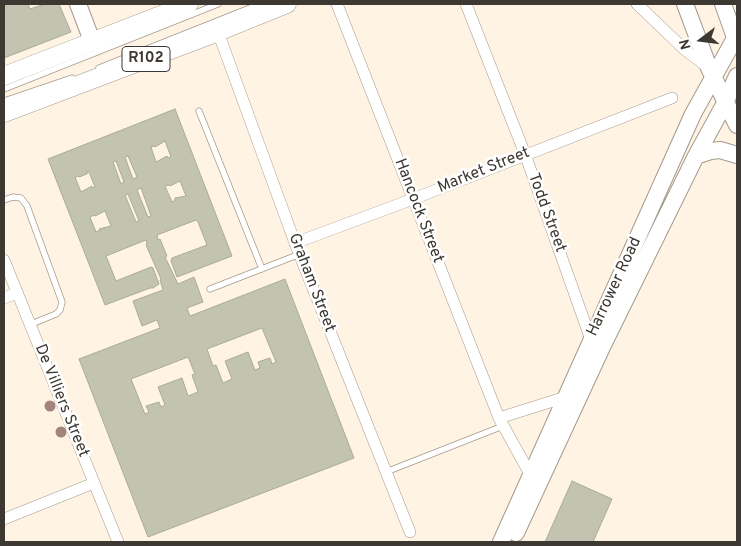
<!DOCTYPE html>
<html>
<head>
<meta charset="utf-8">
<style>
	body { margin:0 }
	#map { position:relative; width:741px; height:546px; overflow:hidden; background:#fff4e4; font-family:Overpass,sans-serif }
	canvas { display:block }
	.frame { position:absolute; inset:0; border:5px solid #3d3932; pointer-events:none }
	.north { position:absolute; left:676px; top:15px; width:50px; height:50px; -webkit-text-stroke:4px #fff; paint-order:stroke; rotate:255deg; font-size:14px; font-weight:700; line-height:20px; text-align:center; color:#3d3932 }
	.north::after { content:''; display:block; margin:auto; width:18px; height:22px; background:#3d3932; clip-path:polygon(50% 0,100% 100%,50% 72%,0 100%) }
</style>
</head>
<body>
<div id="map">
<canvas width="741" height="546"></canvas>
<div class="frame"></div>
<div class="north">N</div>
</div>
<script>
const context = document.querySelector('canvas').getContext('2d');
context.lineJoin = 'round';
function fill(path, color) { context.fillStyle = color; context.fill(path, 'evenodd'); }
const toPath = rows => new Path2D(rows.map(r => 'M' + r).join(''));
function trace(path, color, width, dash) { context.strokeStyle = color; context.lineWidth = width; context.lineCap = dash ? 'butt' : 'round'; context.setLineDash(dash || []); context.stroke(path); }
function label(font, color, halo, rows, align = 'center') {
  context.font = font + ' Overpass,sans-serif'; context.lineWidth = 5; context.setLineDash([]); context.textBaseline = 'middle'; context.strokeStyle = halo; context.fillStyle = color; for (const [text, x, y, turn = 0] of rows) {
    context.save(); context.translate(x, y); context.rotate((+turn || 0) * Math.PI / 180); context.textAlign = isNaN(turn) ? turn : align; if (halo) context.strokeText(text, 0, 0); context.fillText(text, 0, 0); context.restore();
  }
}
const building = toPath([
	[4,4,28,4,30,9,45,4,59,4,71,32,4,58,4,4],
	[175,109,232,256,177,277,171,261,172,258,207,245,198,222,196,220,157,235,158,240,160,239,167,256,165,257,178,284,194,277,203,302,187,308,190,316,285,279,354,458,148,537,79,359,160,328,157,320,142,326,133,301,163,290,160,280,161,279,146,245,147,244,146,240,106,256,116,281,151,267,153,268,159,284,153,288,150,288,105,305,48,159,175,109],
	[165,141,171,157,168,158,167,156,156,162,151,147,154,146,155,147,165,141],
	[128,156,137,177,133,179,125,157,128,156],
	[116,161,124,182,121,184,113,162,116,161],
	[87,172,89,172,95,187,92,188,92,186,81,192,75,177,79,176,79,177,87,174,87,172],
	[180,181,186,196,175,198,175,200,172,202,165,186,169,185,170,186,180,181],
	[141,188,151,216,148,217,137,190,141,188],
	[128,194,139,221,136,222,125,195,128,194],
	[105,211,111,226,99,229,100,230,96,232,90,217,94,215,95,216,105,211],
	[262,328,276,362,272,364,270,358,258,362,260,368,255,370,248,352,225,361,232,379,223,383,216,365,213,366,207,349,262,328],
	[188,357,195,374,192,375,198,392,188,396,182,378,158,387,165,405,161,407,159,402,146,406,149,412,145,414,131,379,188,357],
	[572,481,612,499,593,542,545,542,572,481]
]);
fill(building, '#c3c3b1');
trace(building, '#aa9', 1);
const lane = toPath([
	[99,68,260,4],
	[4,89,218,4],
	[4,101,72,78],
	[199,111,262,269],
	[4,200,13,197,21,198,27,206,62,302,60,310,56,314,29,325],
	[210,289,300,254],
	[386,472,503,426]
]);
const street = toPath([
	[337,4,499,418,530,474,536,478],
	[466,4,525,154,591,340],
	[637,4,684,49,709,68],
	[218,32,295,243,410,532],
	[295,243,413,199,672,98],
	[4,260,118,542],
	[4,298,17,293],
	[499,418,569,396],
	[4,519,94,483]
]);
const secondary = toPath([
	[78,4,92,41],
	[685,4,709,68,737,125],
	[723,4,737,43],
	[696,156,711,151,720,150,737,155],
	[516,533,603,345,696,156,725,103,737,76],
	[501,542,693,114,735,38,737,37]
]);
const primary = toPath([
	[4,76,189,4],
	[4,113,218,32,287,4]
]);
trace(lane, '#a49a8c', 7);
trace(street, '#a49a8c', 12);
trace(secondary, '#a49a8c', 18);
trace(primary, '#a49a8c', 19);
trace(lane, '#fff', 5.5);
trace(street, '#fff', 11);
trace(secondary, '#fff', 16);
trace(primary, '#fff', 18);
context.fillStyle = '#a2837e';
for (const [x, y] of [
	[50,406],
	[61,432]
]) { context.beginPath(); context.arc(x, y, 5.5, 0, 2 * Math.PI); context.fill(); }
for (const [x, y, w] of [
	[146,59,48]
]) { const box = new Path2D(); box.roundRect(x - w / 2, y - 12.5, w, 25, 4); context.fillStyle = '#fff'; context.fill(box); trace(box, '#3d3932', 1); }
label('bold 15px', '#3d3932', null, [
	["R102",146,59]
]);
label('16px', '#3d3932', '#fff', [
	["Market Street",484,171,-22],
	["Hancock Street",418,211,69],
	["Todd Street",546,213,70],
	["Graham Street",311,283,69],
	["Harrower Road",615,287,-65],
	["De Villiers Street",61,401,68]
]);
</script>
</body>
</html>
